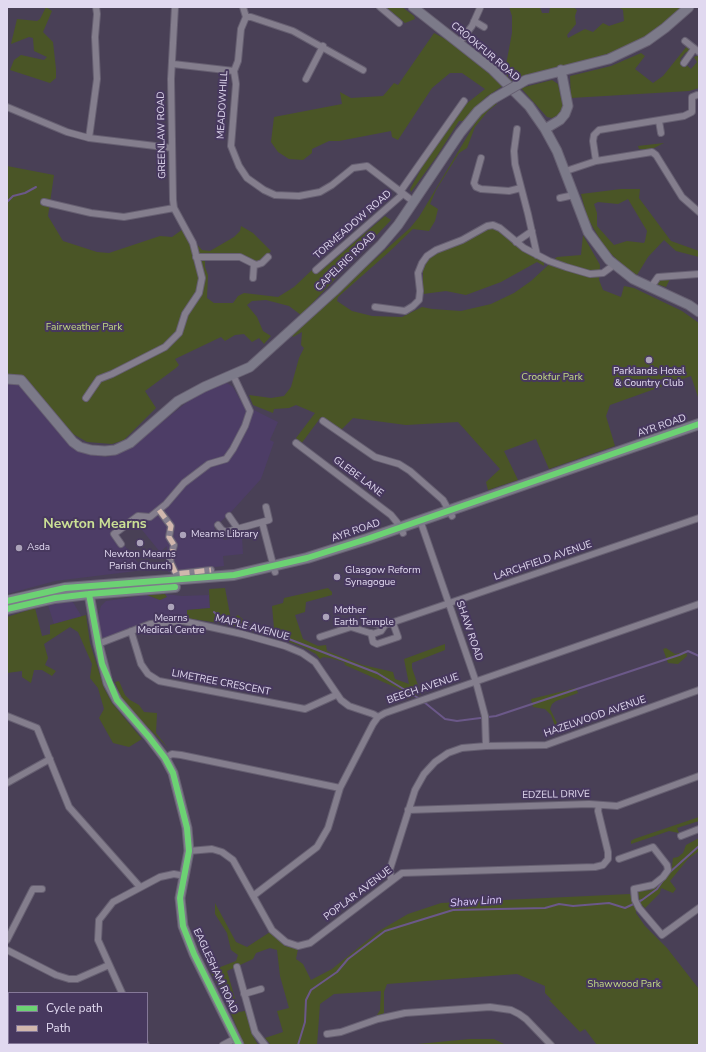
<!DOCTYPE html>
<html>
<head>
<meta charset="utf-8">
<style>
	body { margin:0 }
	#map { position:relative; width:706px; height:1052px; overflow:hidden; background:#494056; font-family:"Nunito Sans",sans-serif }
	canvas { display:block }
	.frame { position:absolute; inset:0; border:8px solid #e1d9f0; pointer-events:none }
	.legend { position:absolute; left:8px; top:992px; width:140px; height:52px; box-sizing:border-box; background:#47385e; border:1px solid #857898; margin:0; padding:5px 7px; list-style:none; font-size:12px; color:#e1d9f0 }
	.legend li { display:flex; align-items:center; gap:8px; height:20px }
	.legend b { width:20px; border:1px solid #857898 }
</style>
</head>
<body>
<div id="map">
<canvas width="706" height="1052"></canvas>
<div class="frame"></div>
<ul class="legend">
<li><b style="height:5px;background:#6cd273"></b>Cycle path</li>
<li><b style="height:5px;background:#d1b7ad"></b>Path</li>
</ul>
</div>
<script>
const context = document.querySelector('canvas').getContext('2d');
context.lineJoin = 'round';
function fill(path, color) { context.fillStyle = color; context.fill(path, 'evenodd'); }
const toPath = rows => new Path2D(rows.map(r => 'M' + r).join(''));
function trace(path, color, width, dash) { context.strokeStyle = color; context.lineWidth = width; context.lineCap = dash ? 'butt' : 'round'; context.setLineDash(dash || []); context.stroke(path); }
function label(font, color, halo, rows, align = 'center') {
  context.font = font + ' "Nunito Sans",sans-serif'; context.lineWidth = 4; context.setLineDash([]); context.textBaseline = 'middle'; context.strokeStyle = halo; context.fillStyle = color; for (const [text, x, y, turn = 0] of rows) {
    context.save(); context.translate(x, y); context.rotate((+turn || 0) * Math.PI / 180); context.textAlign = isNaN(turn) ? turn : align; if (halo) context.strokeText(text, 0, 0); context.fillText(text, 0, 0); context.restore();
  }
}
fill(toPath([
	[7,383,19,383,84,452,91,455,107,457,125,450,139,441,192,398,219,383,227,383,233,387,247,412,254,410,278,422,270,440,274,442,261,479,232,511,214,528,224,540,242,537,243,554,223,556,224,566,168,572,167,546,160,552,134,520,116,535,144,570,55,581,7,594],
	[165,594,182,596,209,595,210,608,187,610,187,618,176,617,149,621,103,640,97,619,101,606,106,601,147,595,160,600,166,596],
	[71,599,82,617,54,624,48,605]
]), '#4d3d66');
fill(toPath([
	[46,7,52,11,43,32,53,42,56,69,56,78,50,83,10,70,14,60,21,55,44,60,47,57,34,51,33,38,29,37,11,44,17,19,37,21,40,19],
	[386,7,402,7,414,16,415,19,405,23],
	[509,7,540,7,542,13,549,13,550,7,573,7,577,10,575,16,576,24,567,35,568,38,585,29,593,32,603,23,609,26,624,21,623,10,618,7,684,7,652,36,629,47,584,61,576,65,530,74,511,81,506,76,508,74,505,70,512,33,512,16],
	[434,33,449,41,504,85,486,97,464,121,459,121,437,156,411,192,410,189,431,151,453,121,466,104,485,89,462,73,450,73,432,88,398,140,392,137,391,131,339,141,329,141,312,149,312,153,303,160,289,159,278,152,271,142,274,117,342,104,340,92,351,98,383,96,394,83,398,85],
	[687,46,690,49,691,53,689,54,686,52,680,59,691,69,697,62,694,57,699,55,699,88,689,91,571,98,570,76,611,66,641,53,645,56,635,69,653,83,663,76],
	[552,80,558,84,563,106,560,114,552,118,547,117,521,88],
	[496,103,497,104,488,111,475,127,467,148,459,153,436,190,430,204,438,209,435,221,429,231,413,229,389,252,338,297,337,301,352,311,372,316,402,317,422,307,432,309,461,311,491,304,514,293,531,281,557,257,581,255,583,235,600,265,599,280,603,290,621,297,624,286,634,288,682,311,699,323,699,400,691,376,610,405,606,416,615,446,549,469,536,439,504,451,518,480,488,490,486,482,500,469,458,422,406,425,353,418,341,430,321,417,301,444,296,438,315,413,296,405,289,408,274,409,273,413,253,405,249,395,271,398,284,396,291,387,299,358,304,348,301,345,302,332,293,337,291,334,410,228,419,217,480,115],
	[664,143,650,150,639,149,638,146],
	[7,166,54,175,48,216,63,241,97,252,109,253,160,236,172,237,183,229,202,250,210,251,234,237,240,231,241,226,253,233,271,251,261,261,252,262,246,256,235,255,227,256,226,261,205,260,205,267,208,275,207,298,214,303,233,303,238,296,244,293,278,297,294,287,312,270,317,273,322,270,385,216,391,220,301,315,289,306,266,300,252,301,247,305,257,317,263,331,271,336,264,344,259,338,252,342,244,334,235,335,225,341,221,337,175,359,179,365,176,368,145,391,156,408,124,440,112,444,87,442,73,434,27,379,18,375,7,375],
	[621,189,640,189,639,198,671,241,699,251,699,257,676,251,664,240,648,257,637,275,629,271,605,248,587,217,581,194],
	[628,199,647,231,645,241,644,243,627,241,614,245,597,226,597,213,594,204,598,202,618,204],
	[489,228,497,229,521,248,544,262,544,266,537,262,501,282,466,295,446,291,423,294,423,271,429,256,455,246],
	[660,279,670,279,666,287,656,284],
	[225,588,231,620,238,615,251,627,269,630,274,628,272,606,283,603,284,598,328,588,332,592,332,595,306,602,305,612,295,615,303,639,318,646,326,645,327,651,363,665,393,672,395,679,409,684,404,659,445,644,445,650,412,663,412,668,421,694,408,699,399,689,345,665,344,662,330,658,323,657,320,659,316,654,303,647,284,640,231,625,187,618,187,610,210,608,209,589],
	[165,594,167,597,160,600,147,595],
	[35,608,42,636,50,634,50,625,86,615,90,643,104,688,112,703,142,739,129,747,113,743,99,718,104,709,98,688,90,678,92,664,78,632,70,627,44,644,48,658,45,665,56,671,52,676,42,670,34,670,31,683,22,677,22,671,7,673,7,617],
	[666,648,675,654,686,652,687,656,678,664,668,663,663,649],
	[119,681,125,695,130,700,139,705,144,712,157,713,156,733,168,748,129,708,120,695,115,682],
	[576,688,578,693,556,701,552,704,550,709,560,729,557,731,551,715,545,709,533,707,531,699],
	[699,817,699,821,677,828,679,833,669,831,631,844,631,841,634,839],
	[699,838,699,851,688,859,670,881,676,889,673,893,661,888,660,893,645,908,640,903,638,891,651,890,659,883,672,867,673,858,678,857,683,853,686,845],
	[630,894,636,909,636,913,645,926,667,948,699,989,699,1045,597,1045,585,1029,580,1032,549,1000,552,1000,545,993,545,986,517,974,387,984,384,992,384,1013,381,1015,377,1015,380,1010,381,991,334,994,320,1004,317,1045,271,1045,265,1038,283,1032,277,1011,289,1008,280,976,277,950,270,948,256,953,253,959,227,971,239,1012,245,1011,253,1036,258,1045,244,1045,225,999,210,971,236,961,238,955,231,950,227,933,215,914,215,903,236,942,247,947,270,932,285,946,298,949,296,959,303,964,311,980,332,969,379,931,408,914,441,903],
	[470,1039,494,1039,506,1045,407,1045]
]), '#4a5526');
trace(toPath([
	[7,202,13,196,25,193,36,187],
	[214,612,221,619,281,636,377,673,420,699],
	[424,702,445,719,457,721,496,716,679,655,688,651,699,656],
	[670,872,699,846],
	[298,1045,305,1022,306,1000,311,990,337,972,348,959,385,931,453,910,545,908,559,904,573,906,609,903,625,908,642,900,657,889,664,879]
]), '#6b5889', 2);
const street = toPath([
	[243,7,246,17,241,29,238,61,234,71,236,84,231,146,239,166,247,178,264,190,275,195,299,196,320,192,332,185,353,168,367,166,414,202],
	[380,7,399,23],
	[246,17,251,17,293,31,363,70],
	[474,21,484,27],
	[685,41,699,52],
	[459,43,472,26,480,8],
	[684,63,694,49],
	[173,64,234,71],
	[306,79,323,46],
	[7,107,67,132,89,138,172,148],
	[659,121,661,133],
	[517,129,514,151,515,164,528,214,537,255],
	[89,138,97,79,95,37,97,14,96,7],
	[481,158,474,183,476,187,481,189,509,191,521,188],
	[596,161,593,141,594,135,599,130,684,116,692,112,692,97,697,95],
	[566,171,596,161,652,152,656,155,682,197,699,212],
	[400,192,464,101],
	[560,198,574,195],
	[44,202,91,213,124,217,174,208],
	[516,242,532,231],
	[196,257,240,257,256,265,262,263,268,257],
	[316,270,403,194],
	[253,278,254,264],
	[651,287,658,277,699,274],
	[375,307,405,311,413,306,419,300,420,291,418,273,422,263,427,256,436,250,462,240,487,226,493,225,500,228,524,248,549,261,566,267,590,274,603,273,614,265],
	[86,398,99,379,112,374,165,347,179,333,185,314,199,293,202,278,193,243,174,208,173,200,171,79,175,7],
	[323,421,375,457,399,464,410,471,443,500,452,516],
	[296,443,391,515,400,526,403,533],
	[266,507,269,520,262,522,275,572],
	[159,510,171,526,169,537,174,545,170,561,176,574,211,570],
	[229,516,238,529],
	[420,520,476,682,485,716,486,746],
	[218,525,222,530,226,532,262,522],
	[121,544,114,534,138,516,150,517,166,504,184,483,209,464,226,459,233,449,245,426,250,411,233,375],
	[372,623,385,625],
	[131,631,141,664,148,674,159,681,305,709,336,695],
	[371,633,373,642,377,644,398,637,393,623],
	[320,637,351,627,373,634,381,631,385,625,699,518],
	[98,644,150,624,183,621,242,634,285,646,302,653,315,662,341,700,349,706,373,714,378,717],
	[7,716,37,728,69,807,140,887],
	[165,758,172,754,181,755,340,788,373,724,378,717,385,713,699,604],
	[7,783,50,759],
	[408,810,589,804,617,806,699,776],
	[681,836,699,829],
	[189,851,212,849,222,852,233,860,272,930,286,942,298,946,310,943,402,873,595,867,603,865,608,859,608,852,598,811,599,805],
	[619,859,653,847,667,865,668,870,663,877,653,885,634,889,635,900,639,908,662,935,699,908],
	[391,881,390,869,415,790,424,774,435,762,448,753,462,748,486,746,546,745,699,690],
	[253,896,317,847,328,828,340,788],
	[7,940,33,889,42,889],
	[7,950,56,975,69,979,77,979,109,965],
	[237,967,255,1032,265,1045],
	[122,993,98,940,99,920,113,902,160,877,174,874,185,876],
	[244,994,261,989],
	[7,1027,9,1028],
	[327,1034,341,1032,378,1019,405,1013,490,1007,511,1010,519,1014,526,1019,551,1045],
	[46,1043,49,1045],
	[145,1043,146,1045],
	[223,1045,236,1038]
]);
const secondary = toPath([
	[413,7,493,70,529,106,545,129,557,151,588,232,609,260,633,279,689,305,699,312],
	[526,80,609,59,647,41,665,28,689,7],
	[545,129,560,120,565,114,568,106,561,70],
	[7,379,21,380,73,442,80,447,91,450,105,451,115,450,130,443,178,401,204,387,250,367,334,291,381,245,398,225,460,133,478,111,493,99],
	[88,588,98,644,108,683,117,700,149,737,165,758,173,773,187,828,189,851,180,898,183,926,194,954,239,1045]
]);
const primary = toPath([
	[7,601,65,588,234,575,307,558,367,539,699,424],
	[7,609,55,598,89,594,175,587]
]);
trace(street, '#665f71', 8);
trace(secondary, '#665f71', 11);
trace(primary, '#665f71', 12);
trace(street, '#847e8d', 6);
trace(secondary, '#7c7a89', 9);
trace(primary, '#7b7c89', 10);
const secondaryBridge = toPath([
	[493,99,526,80]
]);
trace(secondaryBridge, '#665f71', 11, []);
trace(secondaryBridge, '#7c7a89', 9);
trace(toPath([
	[159,510,171,526,169,537,174,545,170,561,176,574,211,570]
]), '#d1b7ad', 5, [10, 5]);
trace(toPath([
	[89,594,102,664,117,700,149,737,165,758,173,773,187,828,189,851,180,898,183,926,194,954,239,1045],
	[7,601,65,588,234,575,307,558,367,539,699,424],
	[7,609,55,598,89,594,175,587]
]), '#6cd273', 6);
for (const [x, y, r, color] of [
	[649,360,4,"#aca3ba"],
	[183,535,4,"#aca3ba"],
	[140,543,4,"#aca3ba"],
	[19,548,4,"#aca3ba"],
	[337,577,4,"#aca3ba"],
	[171,607,4,"#aca3ba"],
	[326,617,4,"#aca3ba"]
]) { const dot = new Path2D(); dot.arc(x, y, r, 0, 2 * Math.PI); context.fillStyle = color; context.fill(dot); trace(dot, '#47385e', 1.5); }
label('10px', '#e1d9f0', '#47385e', [
	["CROOKFUR ROAD",485,52,40],
	["MEADOWHILL",223,105,-87],
	["GREENLAW ROAD",162,135,-91],
	["TORMEADOW ROAD",353,225,-41],
	["CAPELRIG ROAD",346,262,-44],
	["AYR ROAD",662,426,-19],
	["GLEBE LANE",358,477,37],
	["AYR ROAD",356,531,-19],
	["LARCHFIELD AVENUE",543,561,-19],
	["MAPLE AVENUE",252,628,15],
	["SHAW ROAD",469,631,71],
	["LIMETREE CRESCENT",221,683,11],
	["BEECH AVENUE",423,689,-19],
	["HAZELWOOD AVENUE",595,717,-19],
	["EDZELL DRIVE",556,795,-1],
	["POPLAR AVENUE",358,894,-37],
	["EAGLESHAM ROAD",215,971,65]
]);
label('10px', '#c2d983', '#47385e', [
	["Fairweather Park",84,328],
	["Crookfur Park",552,378],
	["Shawwood Park",624,985]
]);
label('10px', '#e1d9f0', '#47385e', [
	["Parklands Hotel",649,372,"center"],
	["& Country Club",649,384,"center"],
	["Mearns Library",191,535],
	["Asda",27,548],
	["Newton Mearns",140,555,"center"],
	["Parish Church",140,567,"center"],
	["Glasgow Reform",345,571],
	["Synagogue",345,583],
	["Mother",334,611],
	["Earth Temple",334,623],
	["Mearns",171,619,"center"],
	["Medical Centre",171,631,"center"]
], 'left');
label('italic 11px', '#dccbfc', '#47385e', [
	["Shaw Linn",476,902,-4]
]);
label('bold 14px', '#cbe095', '#47385e', [
	["Newton Mearns",95,525]
]);
</script>
</body>
</html>
